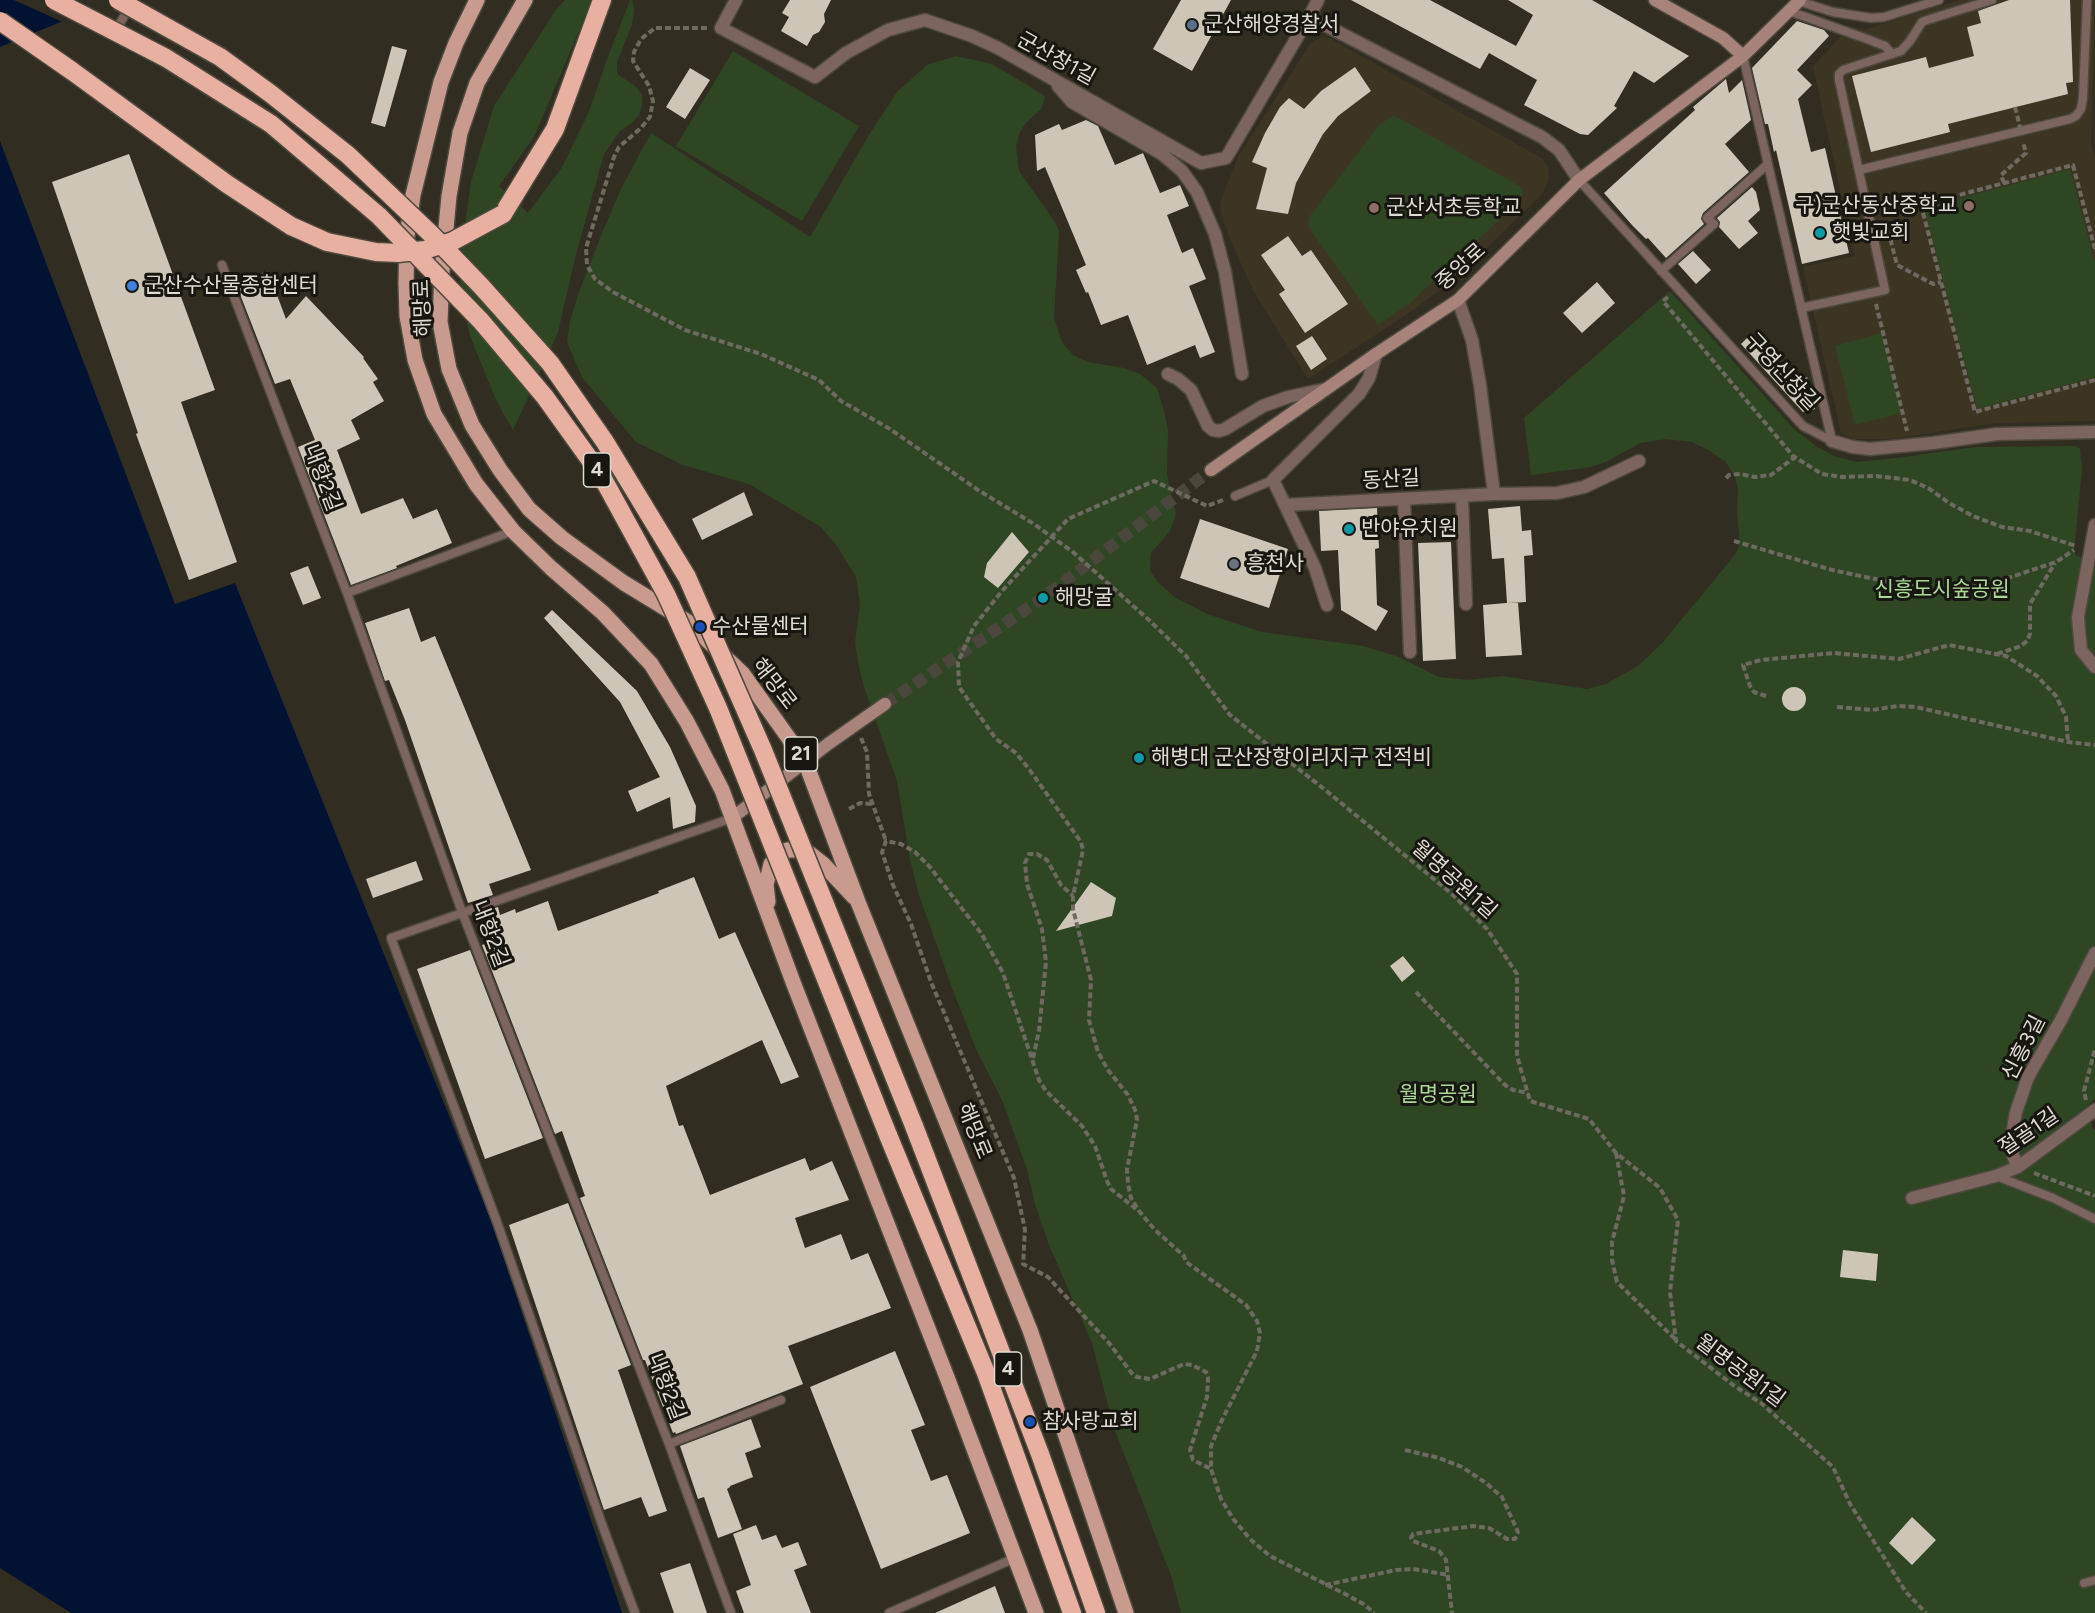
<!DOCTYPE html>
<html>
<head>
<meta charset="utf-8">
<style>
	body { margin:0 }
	canvas { display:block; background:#322d21 }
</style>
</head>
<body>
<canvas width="2095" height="1613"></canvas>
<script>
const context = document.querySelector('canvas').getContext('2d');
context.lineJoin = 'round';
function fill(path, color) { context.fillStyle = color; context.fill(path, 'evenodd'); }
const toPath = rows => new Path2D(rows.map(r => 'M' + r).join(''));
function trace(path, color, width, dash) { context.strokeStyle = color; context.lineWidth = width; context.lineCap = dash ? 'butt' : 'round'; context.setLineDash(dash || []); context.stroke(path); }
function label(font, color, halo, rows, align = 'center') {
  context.font = font + ' Figtree,"Noto Sans KR",sans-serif'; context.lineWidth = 6; context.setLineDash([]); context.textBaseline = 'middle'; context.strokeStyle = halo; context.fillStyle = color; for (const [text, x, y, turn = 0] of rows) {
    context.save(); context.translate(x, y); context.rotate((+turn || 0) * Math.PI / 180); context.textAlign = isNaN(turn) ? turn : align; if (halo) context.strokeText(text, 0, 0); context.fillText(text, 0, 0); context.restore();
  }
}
fill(toPath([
	[1959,0,2095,0,2091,144,2095,157,2095,421,1995,423,1891,439,1854,439,1841,433,1803,267,1855,256,1813,67,1850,26,1864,30],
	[1322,37,1331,39,1543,159,1548,168,1549,177,1548,182,1542,194,1459,275,1412,311,1308,379,1254,292,1232,244,1221,213,1220,202,1239,155,1309,46,1313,41]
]), '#3c3522');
fill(toPath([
	[565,0,592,0,534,137,499,186,528,213,561,169,588,114,609,54,630,0,632,0,634,10,632,25,617,62,617,74,635,86,642,94,642,105,639,115,632,123,620,131,604,154,575,258,558,332,513,430,497,402,470,336,460,291,461,254,471,182,494,106,556,10],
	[733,51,859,126,802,221,676,146],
	[956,56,992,64,1042,94,1045,97,1041,109,1025,124,1019,134,1016,146,1019,171,1055,222,1059,231,1054,319,1062,342,1073,355,1087,362,1124,368,1140,374,1157,388,1164,411,1168,431,1167,475,1176,514,1170,531,1151,553,1150,571,1158,582,1174,597,1207,614,1262,632,1363,646,1399,657,1439,677,1469,680,1502,676,1587,689,1606,684,1638,666,1662,643,1734,556,1740,544,1737,513,1738,489,1735,477,1726,462,1710,451,1692,442,1666,439,1640,443,1606,462,1591,467,1531,475,1524,418,1670,291,1794,429,1817,447,1834,456,1856,462,1896,458,1976,447,2075,446,2080,449,2082,470,2074,552,2077,556,2095,562,2095,1099,2088,1105,2092,1127,2095,1130,2095,1613,1181,1613,1172,1578,1114,1428,1092,1343,1049,1245,1035,1204,1027,1169,1002,1100,976,1049,952,988,919,895,910,859,897,781,864,687,858,662,855,643,860,604,856,577,837,546,821,527,749,484,683,465,636,442,582,377,567,342,570,321,579,292,602,233,622,187,651,133,810,237,869,135,897,92,927,65],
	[1394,115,1521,187,1523,192,1518,202,1409,304,1378,325,1312,232,1308,224,1310,216,1379,125],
	[2070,169,2095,263,2095,377,1977,409,1924,208],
	[1882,333,1902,413,1855,425,1835,346]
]), '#2f4622');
fill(toPath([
	[0,0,106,0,104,4,0,47],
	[0,141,175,604,235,583,492,1223,622,1613,71,1613,0,1568]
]), '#021232');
fill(toPath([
	[14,0,109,0,105,6,65,23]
]), '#322d21');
fill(toPath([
	[790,0,831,0,824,14,825,22,819,32,813,35,807,46,781,31,789,17,782,13],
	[1181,0,1231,0,1192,71,1153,49],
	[1351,0,1430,0,1516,46,1533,15,1508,0,1592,0,1689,56,1654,83,1634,71,1614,106,1617,108,1588,135,1580,134,1524,105,1537,80,1489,53,1480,69],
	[2009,0,2070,0,2073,82,2066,83,2068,94,1948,124,1950,132,1871,152,1852,76,1926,57,1929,68,1974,56,1967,27,1981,23,1978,11],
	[1797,21,1824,30,1829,36,1797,70,1812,85,1798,99,1811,152,1825,148,1849,253,1802,264,1776,150,1774,152,1768,124,1765,124,1752,68],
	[392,46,407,50,385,127,371,123],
	[1355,67,1371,91,1338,116,1323,134,1296,183,1288,214,1256,209,1267,168,1252,162,1265,133,1280,107,1289,98,1304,109,1321,91],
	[690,68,710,80,685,119,666,107],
	[1726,79,1729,93,1742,80,1751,120,1725,144,1749,172,1703,213,1701,219,1704,224,1666,258,1648,238,1646,239,1632,225,1604,193,1695,110,1693,107],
	[1086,120,1098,126,1115,165,1143,153,1160,193,1180,185,1189,206,1167,215,1182,253,1193,248,1206,279,1189,286,1215,352,1200,358,1195,345,1147,365,1128,315,1101,325,1088,292,1086,293,1076,270,1086,265,1045,167,1037,171,1035,135,1059,124,1062,130],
	[129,154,215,390,181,402,237,562,189,580,136,434,138,433,52,182],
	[1752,187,1756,192,1760,210,1748,221,1758,233,1739,249,1719,227,1720,222,1717,218],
	[1288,236,1302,256,1311,250,1348,304,1305,333,1279,294,1285,290,1261,255],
	[1693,251,1711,270,1696,284,1678,264],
	[268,271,286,319,306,296,364,357,363,358,378,379,373,382,384,401,351,420,360,439,337,450,361,514,403,498,413,519,437,509,452,543,396,566,397,568,351,585,298,447,315,440,290,379,275,384,236,284],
	[1597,282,1615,303,1582,333,1563,313],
	[1751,334,1798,385,1807,377,1815,409,1803,412,1741,344],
	[1312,336,1327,359,1311,370,1296,346],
	[744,492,753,515,702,540,692,519],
	[1520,506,1522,531,1531,530,1533,555,1524,556,1526,602,1507,603,1504,558,1492,559,1488,509],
	[1377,508,1379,548,1375,549,1377,605,1388,611,1376,631,1341,610,1338,550,1321,551,1319,511],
	[1200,519,1288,549,1269,608,1180,578],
	[1012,532,1029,552,998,588,984,577,987,563],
	[1451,542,1456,659,1423,661,1418,543],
	[308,566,321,598,303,605,290,573],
	[1518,602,1522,655,1486,657,1483,605],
	[409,608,421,642,435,636,531,870,489,884,493,895,468,903,405,720,389,680,385,681,365,623],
	[552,610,637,691,670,747,696,806,695,822,673,829,670,797,637,812,628,791,660,777,620,702,544,618],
	'1782 699a12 12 0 1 1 24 0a12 12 0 1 1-24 0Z',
	[416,861,423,880,373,898,366,879],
	[694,877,719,939,735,932,799,1077,781,1084,762,1040,666,1086,679,1126,683,1125,710,1195,805,1158,810,1171,832,1161,849,1200,795,1218,805,1248,841,1234,851,1260,868,1253,891,1308,788,1346,803,1384,676,1434,675,1432,673,1433,645,1360,643,1360,580,1198,585,1196,562,1131,555,1134,482,945,493,941,483,912,498,907,500,915,515,909,516,913,548,901,558,931,659,893,658,891],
	[1091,882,1116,898,1112,916,1056,931],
	[470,950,543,1138,485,1159,417,969],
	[1403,956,1415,971,1402,982,1390,966],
	[568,1203,631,1365,618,1370,667,1511,649,1517,641,1497,604,1510,509,1225],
	[1843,1250,1878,1254,1876,1281,1840,1277],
	[895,1351,925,1425,911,1430,931,1481,947,1475,970,1533,881,1569,810,1387],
	[751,1419,761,1447,745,1453,753,1477,730,1486,730,1487,727,1489,742,1529,718,1538,704,1497,698,1499,680,1446],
	[1912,1517,1936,1540,1912,1565,1889,1543],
	[756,1525,762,1540,776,1535,782,1548,798,1542,807,1565,794,1570,811,1613,744,1613,736,1591,751,1585,733,1534],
	[690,1563,707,1613,674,1613,660,1573],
	[995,1586,1005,1613,935,1613]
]), '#cdc6b7');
trace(toPath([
	[885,704,1043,598,1211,470]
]), '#4c473c', 12, [12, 6]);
const lane = toPath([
	[1798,1,1833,12,1871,18,1884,17,1939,0],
	[1789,11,1867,39,1885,46,1892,54],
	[119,25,130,6],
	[1743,56,1832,441],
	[1859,170,2070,119,2076,116,2081,109,2083,98,2087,0],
	[1579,180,1803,426,1832,441],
	[222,265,347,593,462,912,669,1444,731,1613],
	[1661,271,1714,224,1707,218,1768,164],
	[1801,308,1885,290,1839,80,1839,74,1843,70,1901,51,1910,41,1922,22,1927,20,1992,0],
	[1235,496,1273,480],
	[347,593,513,531],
	[1996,1176,2053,1198,2095,1219],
	[669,1444,781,1400],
	[2084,1583,2095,1580],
	[635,1613,604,1530,497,1222,391,938,732,818],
	[889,1613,1015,1558]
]);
const street = toPath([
	[736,0,721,28,815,77,846,53,888,30,925,20,972,36,998,48,1201,163,1226,158,1309,17],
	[1318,0,1309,17,1542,137,1559,150,1579,180],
	[1058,86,1072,102,1162,154,1182,171,1197,192,1215,234,1225,272,1242,374],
	[1376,354,1369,378,1359,394,1273,480,1285,505,1494,494,1480,385,1472,340,1458,300],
	[1168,374,1178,379,1191,390,1208,426,1213,430,1219,431,1225,429,1263,406,1288,397,1326,389],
	[1832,441,1853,447,1870,449,1933,443,1997,434,2095,432],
	[1494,494,1557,493,1584,487,1639,461],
	[1462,496,1466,604],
	[1404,499,1410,652],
	[1285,505,1315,568,1327,605],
	[2095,525,2078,617,2081,650,2095,667],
	[2018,1167,2013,1156,2011,1140,2016,1112,2028,1077,2061,1020,2095,953],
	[1912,1198,1996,1176,2018,1167,2095,1110]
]);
const secondary = toPath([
	[1655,0,1723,38,1743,56],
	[1211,470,1376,354,1458,300,1579,180,1743,56,1800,0],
	[732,818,828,744,885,704]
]);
const primary = toPath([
	[477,0,456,43,441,82,413,195,407,236,406,283,407,316,415,360,434,414,476,484,513,531,551,568,603,613,651,664,687,722,722,790,793,982,948,1380,1036,1613],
	[525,0,477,83,460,133,449,196,442,271,440,322,449,369,472,425,500,470,529,509,562,538,624,583,688,622,743,674,805,761,858,902,1030,1330,1126,1613],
	[768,902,766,885,771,864,787,850,805,850,823,864,854,897]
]);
const highway = toPath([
	[503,214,555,129,602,0],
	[914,1126,1040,1454,1096,1613],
	[888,1135,986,1373,1072,1613]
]);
trace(lane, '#4e493d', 11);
trace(street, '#4e493d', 15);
trace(secondary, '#4e493d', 15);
trace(primary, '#4e493d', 18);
trace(highway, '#4e493d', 21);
trace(toPath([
	[707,28,655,28,641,39,634,52,633,61,649,86,653,101,650,117,641,128,619,147,614,157,586,248,587,265,595,279,613,292,685,330,761,354,819,380,841,401,890,429,978,490,1034,524,1073,552,1149,620,1186,656,1230,715,1324,789,1452,894,1487,929,1517,974,1517,1056,1530,1101,1589,1119,1616,1153,1660,1188,1678,1220,1670,1292,1676,1341,1733,1385,1761,1403,1833,1467,1850,1504,1906,1592,1926,1613],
	[2004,183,2001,175,2026,153,2023,142],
	[1886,222,1897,265,1933,284,1941,282],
	[2095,249,2073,165,1921,205,1975,412,2095,380],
	[1668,297,1663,301,1793,456,1822,474,1842,477,1876,476,1910,480,1928,488,1949,503,1973,516,2002,527,2030,531,2076,546],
	[1876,304,1907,431],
	[1726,478,1729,475,1740,474,1755,477,1771,475,1795,457],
	[1223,500,1207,506,1154,481,1068,519,1002,591,974,626,958,662,959,687,996,739,1016,753,1029,769,1081,842,1083,850,1073,896,1073,909,1091,980,1089,1020,1098,1052,1108,1070,1128,1095,1136,1112,1137,1120,1127,1169,1128,1184,1131,1198,1139,1211,1155,1230,1184,1256,1186,1262,1246,1305,1257,1321,1260,1333,1257,1351,1222,1420,1211,1446,1211,1469,1221,1499,1234,1520,1251,1540,1270,1556,1349,1596,1365,1605,1374,1613],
	[1734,541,1832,570,1899,584,1938,588,1975,585,2008,578,2056,562,2074,550],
	[1997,654,2021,646,2027,641,2030,634,2030,604,2055,563],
	[1766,696,1754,692,1750,686,1743,665,1761,660,1834,653,1899,659,1949,645,2006,656,2037,676,2056,696,2066,717,2068,742],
	[1837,707,1872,710,1898,706,1916,707,2068,742,2095,745],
	[861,738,867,752,869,794,886,841],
	[849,809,860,803,872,804],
	[1416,992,1505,1085,1513,1090,1528,1093],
	[1033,1058,1039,1031,1046,962,1042,929,1027,884,1025,863,1029,854,1037,854,1047,860,1061,885,1073,896],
	[2086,1100,2084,1091,2095,1049],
	[1616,1153,1624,1196,1612,1242,1612,1260,1617,1282,1676,1340],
	[2034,1173,2095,1196],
	[1136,1209,1111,1189,1107,1181,1095,1146,1082,1126,1046,1091,1039,1080,1003,973,981,933,929,866,915,852,901,844,886,841,882,852,893,885,911,924,931,982,1014,1178,1025,1230,1023,1264,1048,1277,1057,1287,1109,1343,1133,1375,1137,1377,1150,1379,1184,1364,1192,1365,1206,1372,1208,1378,1207,1397,1190,1450,1193,1460,1211,1469],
	[1405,1450,1439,1458,1462,1467,1486,1483,1502,1497,1518,1532,1515,1539,1507,1539,1489,1528,1474,1526,1413,1534,1411,1538,1413,1541,1439,1551,1446,1560,1452,1613],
	[1325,1585,1396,1570,1413,1569,1449,1575]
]), '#6e6a60', 4, [6, 3]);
trace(lane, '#7c655e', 8);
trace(street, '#7c655e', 12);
trace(secondary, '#a78379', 12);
trace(primary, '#c99b8e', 15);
trace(highway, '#e8b0a0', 18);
const highwayBridge = toPath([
	[54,0,166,58,271,124,379,216,481,321,545,397,601,475,666,594,718,708,888,1135],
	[118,0,220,57,271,94,348,155,431,234,481,286,550,363,605,442,687,577,763,750,914,1126],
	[0,21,72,71,227,184,291,226,327,242,376,252,398,253,425,250,453,241,503,214]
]);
trace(highwayBridge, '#4e493d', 21, []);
trace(toPath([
	[2015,107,2022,135]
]), '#6e6a60', 4, [6, 3]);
trace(highwayBridge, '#e8b0a0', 18);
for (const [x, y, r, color] of [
	[1192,25,6,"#5c6f8a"],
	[1969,206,6,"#8d6e63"],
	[1374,208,6,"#8d6e63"],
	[1820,233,6,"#0f9aa8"],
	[132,286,6,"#3f7fe0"],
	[1349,529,6,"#0f9aa8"],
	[1234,564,6,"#6b7280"],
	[1043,598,6,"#0f9aa8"],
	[700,627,6,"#1a4fb4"],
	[1139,758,6,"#0f9aa8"],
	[1030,1422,6,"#1a4fb4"]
]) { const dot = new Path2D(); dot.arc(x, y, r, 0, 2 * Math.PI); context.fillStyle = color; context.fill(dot); trace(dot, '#181610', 2); }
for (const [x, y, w] of [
	[597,470,27],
	[801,754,33],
	[1008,1369,27]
]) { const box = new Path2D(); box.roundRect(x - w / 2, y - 17, w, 34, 4.5); context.fillStyle = '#181610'; context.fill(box); trace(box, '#dedbd3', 1.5); }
label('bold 20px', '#dedbd3', null, [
	["4",597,470],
	["21",801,754],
	["4",1008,1369]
]);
label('21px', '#dedbd3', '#181610', [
	["군산해양경찰서",1204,25],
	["구)군산동산중학교",1957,206,"right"],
	["군산서초등학교",1386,208],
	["햇빛교회",1832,233],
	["군산수산물종합센터",144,286],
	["반야유치원",1361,529],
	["흥천사",1246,564],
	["해망굴",1055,598],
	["수산물센터",712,627],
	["해병대 군산장항이리지구 전적비",1151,758],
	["참사랑교회",1042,1422]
], 'left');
label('21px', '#dedbd3', '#181610', [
	["군산창1길",1056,59,29],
	["중앙로",1461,267,-42],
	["해망로",423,308,-92],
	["구영신창길",1782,372,47],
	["내항2길",322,478,69],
	["동산길",1391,480,-3],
	["해망로",774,684,52],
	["월명공원1길",1454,880,42],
	["내항2길",490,934,69],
	["신흥3길",2024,1048,-63],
	["해망로",974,1131,68],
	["절골1길",2029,1132,-34],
	["월명공원1길",1740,1371,37],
	["내항2길",666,1387,69]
]);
label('21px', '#acd896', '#181610', [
	["신흥도시숲공원",1942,590],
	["월명공원",1438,1095]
]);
</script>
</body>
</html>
